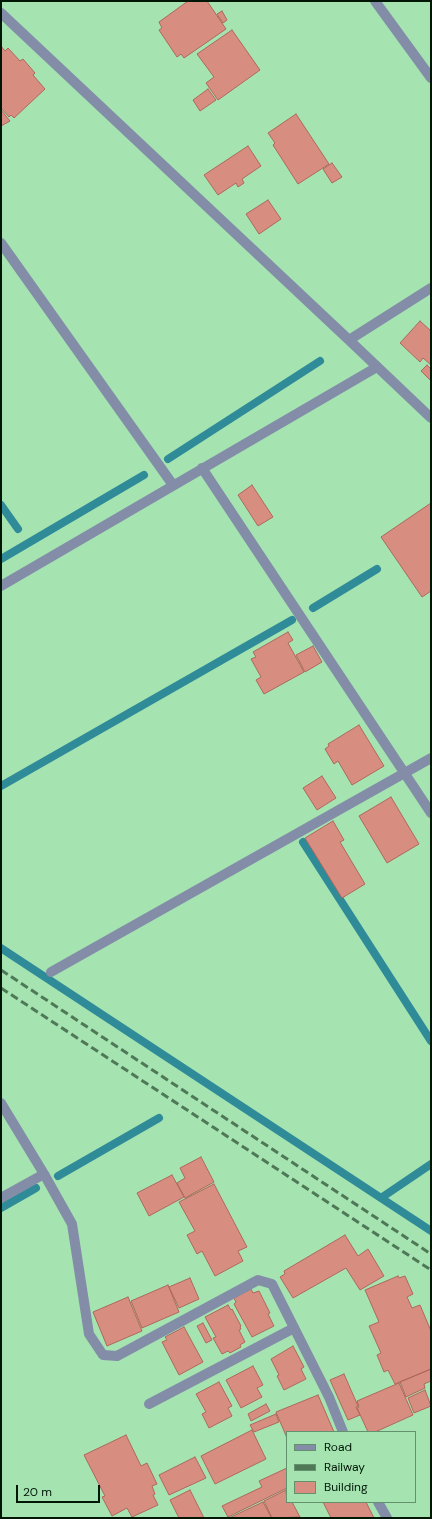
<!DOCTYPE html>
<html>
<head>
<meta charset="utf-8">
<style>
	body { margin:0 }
	#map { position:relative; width:432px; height:1519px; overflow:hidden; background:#a5e3b1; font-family:"DM Sans",sans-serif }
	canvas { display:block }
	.frame { position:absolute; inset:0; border:2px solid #011706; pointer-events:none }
	.legend { position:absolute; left:286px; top:1431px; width:130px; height:72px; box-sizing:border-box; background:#a5e3b1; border:1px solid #63916d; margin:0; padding:5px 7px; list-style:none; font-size:12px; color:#011706 }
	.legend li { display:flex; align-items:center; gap:8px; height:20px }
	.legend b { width:20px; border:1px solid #63916d }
	.scale { position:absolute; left:16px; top:1485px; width:84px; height:18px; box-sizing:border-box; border:2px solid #011706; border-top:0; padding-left:5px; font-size:12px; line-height:14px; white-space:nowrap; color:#011706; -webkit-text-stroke:3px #a5e3b1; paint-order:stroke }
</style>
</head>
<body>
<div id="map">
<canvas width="432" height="1519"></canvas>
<div class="frame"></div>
<ul class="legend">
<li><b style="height:5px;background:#838da8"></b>Road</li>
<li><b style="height:5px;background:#4f7857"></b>Railway</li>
<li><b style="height:11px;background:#d88d81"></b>Building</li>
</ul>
<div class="scale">20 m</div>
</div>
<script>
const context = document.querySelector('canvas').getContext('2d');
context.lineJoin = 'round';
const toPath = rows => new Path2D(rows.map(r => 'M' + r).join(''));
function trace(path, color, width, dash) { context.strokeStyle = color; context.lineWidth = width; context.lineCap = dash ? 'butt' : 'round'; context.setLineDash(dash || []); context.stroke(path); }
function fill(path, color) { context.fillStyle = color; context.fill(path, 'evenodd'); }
trace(toPath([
	[168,459,320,361],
	[1,505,18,529],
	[1,559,144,475],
	[313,608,377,569],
	[1,786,292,620],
	[303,842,431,1041],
	[1,948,431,1231],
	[58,1176,159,1118],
	[381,1198,431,1164],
	[1,1208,36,1188]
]), '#308b99', 8);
const building = toPath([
	[188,1,207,1,226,29,184,58,181,54,177,57,159,30,162,28,159,22,188,1],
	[222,11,227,20,223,23,217,14,222,11],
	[232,30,260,70,218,100,206,83,214,77,197,54,232,30],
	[1,46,5,51,8,48,20,61,23,59,35,73,33,75,45,89,14,118,11,115,9,117,1,108,1,46],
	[208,89,216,100,200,111,193,100,208,89],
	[1,110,10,121,1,126,1,110],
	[296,114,329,164,298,184,273,145,275,143,268,133,296,114],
	[248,146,261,166,242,179,244,183,238,187,236,183,218,195,204,175,248,146],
	[332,163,342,177,332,183,323,169,332,163],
	[268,200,281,219,259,234,246,214,268,200],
	[420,321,431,331,431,365,423,358,420,362,400,343,420,321],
	[427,365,431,369,431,381,421,371,427,365],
	[252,485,273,517,258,526,238,495,252,485],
	[431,503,431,591,422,597,381,537,431,503],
	[288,632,293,640,288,643,304,672,264,694,256,680,261,677,251,659,256,657,253,652,288,632],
	[313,646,322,662,305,672,296,655,313,646],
	[359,725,384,766,352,785,338,761,334,764,325,749,329,746,328,744,359,725],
	[322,776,336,798,317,810,303,788,322,776],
	[391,797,419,844,387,863,359,816,391,797],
	[333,821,344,840,340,842,365,884,342,898,305,838,333,821],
	[201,1157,214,1182,185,1198,177,1183,185,1178,180,1168,201,1157],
	[172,1175,184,1197,149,1216,137,1193,172,1175],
	[214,1184,247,1247,238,1251,243,1261,215,1276,202,1251,197,1254,187,1235,195,1231,179,1202,214,1184],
	[345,1235,358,1256,368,1249,384,1276,360,1290,346,1268,293,1298,280,1277,285,1274,284,1271,345,1235],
	[398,1276,399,1278,405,1276,413,1294,407,1297,412,1308,420,1305,431,1331,431,1369,395,1384,388,1370,384,1372,377,1355,381,1353,369,1326,379,1322,365,1290,398,1276],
	[190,1278,199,1299,179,1308,169,1287,190,1278],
	[168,1285,179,1312,142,1328,131,1301,168,1285],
	[251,1289,253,1293,259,1291,270,1313,268,1314,274,1326,252,1337,234,1304,236,1302,234,1298,251,1289],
	[128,1297,142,1331,107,1346,93,1312,128,1297],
	[228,1305,231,1310,232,1309,241,1326,240,1327,241,1329,239,1330,245,1342,240,1345,241,1347,230,1353,228,1351,222,1354,213,1338,216,1337,205,1317,228,1305],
	[203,1323,212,1340,206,1343,197,1326,203,1323],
	[184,1327,203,1362,179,1375,162,1342,167,1340,165,1337,184,1327],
	[293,1346,304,1367,301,1369,306,1379,284,1390,277,1376,279,1375,271,1359,293,1346],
	[253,1366,263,1385,257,1388,262,1397,241,1408,226,1380,253,1366],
	[431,1369,431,1381,424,1384,425,1388,406,1397,400,1382,431,1369],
	[344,1374,358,1406,356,1407,360,1415,348,1420,330,1380,344,1374],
	[219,1382,232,1406,228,1408,232,1416,209,1428,202,1414,206,1412,196,1394,219,1382],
	[399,1383,413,1415,375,1432,368,1432,357,1408,359,1407,357,1401,399,1383],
	[425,1390,431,1406,414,1413,408,1398,425,1390],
	[318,1395,334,1432,287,1432,287,1438,276,1412,318,1395],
	[266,1404,270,1411,251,1421,248,1414,266,1404],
	[276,1414,279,1422,254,1432,250,1425,276,1414],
	[252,1430,266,1459,215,1484,201,1456,252,1430],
	[126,1435,141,1466,147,1463,157,1484,152,1486,155,1494,153,1495,158,1505,132,1517,127,1508,112,1516,102,1497,105,1496,84,1455,126,1435],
	[195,1457,206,1478,169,1495,159,1475,195,1457],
	[287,1468,287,1488,228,1517,222,1506,262,1487,259,1481,287,1468],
	[190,1490,204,1518,179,1518,170,1500,190,1490],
	[286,1490,287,1502,292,1502,300,1517,272,1518,264,1501,286,1490],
	[263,1502,271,1517,269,1518,229,1518,263,1502],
	[323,1502,366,1502,374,1518,331,1518,323,1502]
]);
fill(building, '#d88d81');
trace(building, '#ae675c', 1);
trace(toPath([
	[149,1404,294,1328]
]), '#838da8', 10);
trace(toPath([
	[375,1,431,78],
	[1,243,173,485],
	[202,468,431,813],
	[1,586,377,367],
	[51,972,431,758],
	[1,1103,44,1174],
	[1,1198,44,1174,72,1224,89,1334,103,1355,117,1356,258,1280,272,1284,329,1397,343,1432],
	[378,1502,387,1518]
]), '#838da8', 10);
trace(toPath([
	[1,13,349,340,431,418],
	[349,340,431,288]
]), '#838da8', 10);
trace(toPath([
	[1,970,431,1254],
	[1,988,431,1270]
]), '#4f7857', 3, [8, 4]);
</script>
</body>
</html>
